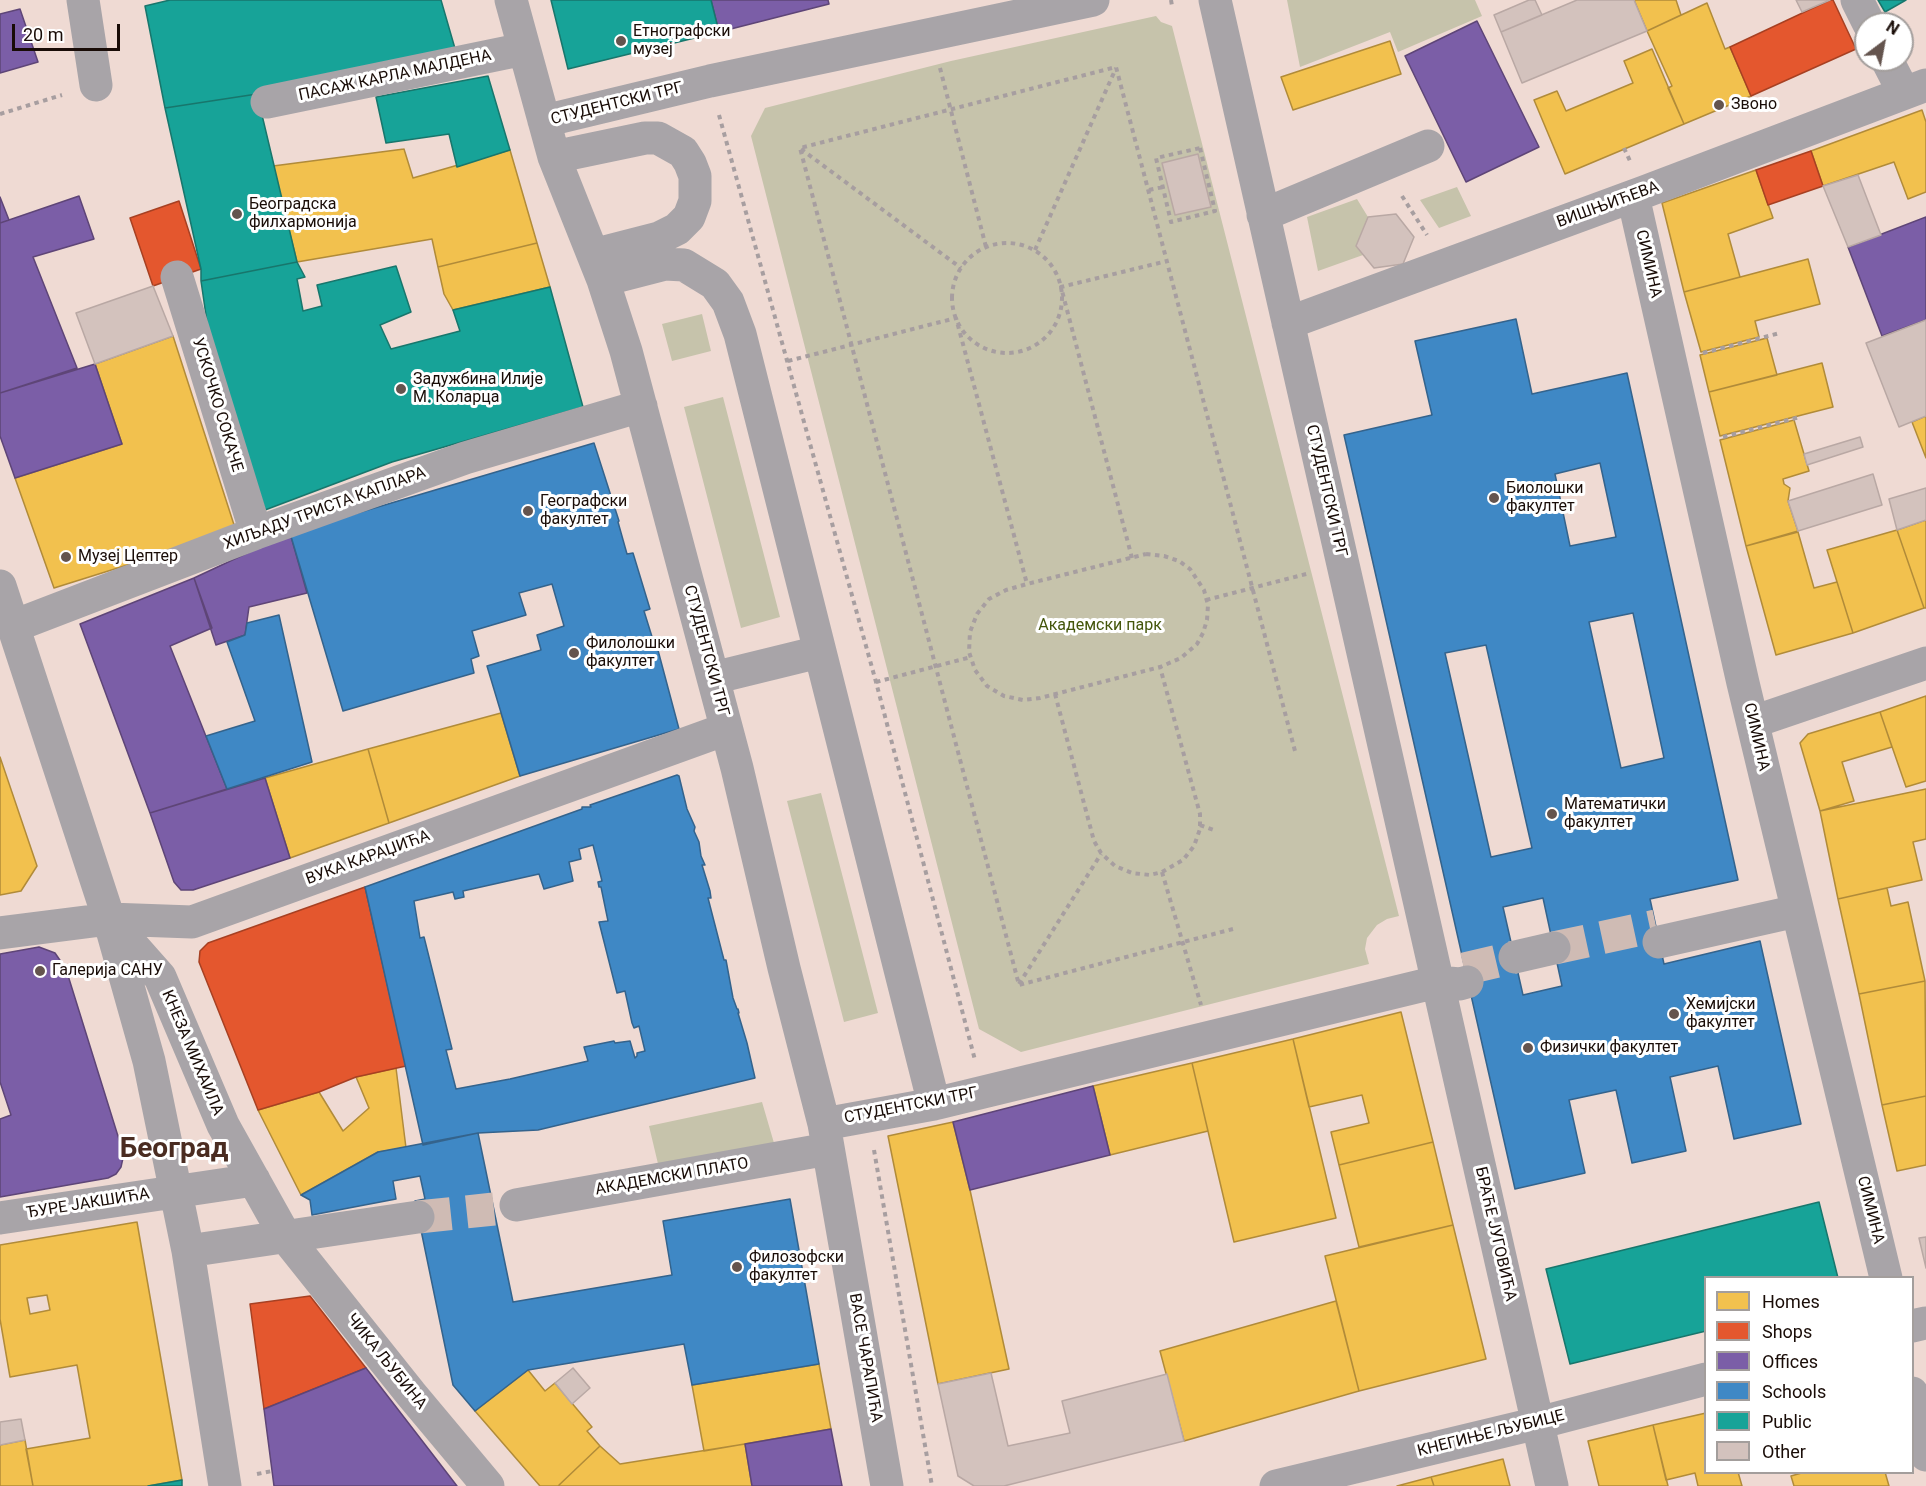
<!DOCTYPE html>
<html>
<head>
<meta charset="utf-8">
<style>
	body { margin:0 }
	#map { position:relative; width:1926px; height:1486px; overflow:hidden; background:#efdad3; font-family:Roboto,sans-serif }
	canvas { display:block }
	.legend { position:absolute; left:1704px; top:1276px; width:210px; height:198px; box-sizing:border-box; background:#fff; border:2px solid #a39e9c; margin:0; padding:8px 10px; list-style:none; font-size:18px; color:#190c07 }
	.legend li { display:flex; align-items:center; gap:12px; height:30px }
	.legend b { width:30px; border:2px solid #a39e9c }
	.north { position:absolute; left:1854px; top:12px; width:60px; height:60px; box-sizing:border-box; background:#fff; border:2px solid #a39e9c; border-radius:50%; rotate:32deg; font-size:16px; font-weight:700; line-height:24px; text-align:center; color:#190c07 }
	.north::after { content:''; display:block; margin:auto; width:21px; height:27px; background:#64544e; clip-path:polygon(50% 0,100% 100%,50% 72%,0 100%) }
	.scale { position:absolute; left:12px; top:24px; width:108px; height:27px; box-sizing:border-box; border:3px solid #190c07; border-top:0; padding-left:8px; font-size:18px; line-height:21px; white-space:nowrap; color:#190c07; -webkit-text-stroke:4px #fff; paint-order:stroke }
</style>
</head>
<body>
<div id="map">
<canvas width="1926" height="1486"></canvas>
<ul class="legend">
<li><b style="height:16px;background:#f2c14e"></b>Homes</li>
<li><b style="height:16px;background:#e4572e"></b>Shops</li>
<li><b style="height:16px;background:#7b5ea7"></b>Offices</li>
<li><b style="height:16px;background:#3f88c5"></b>Schools</li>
<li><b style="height:16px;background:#17a398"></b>Public</li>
<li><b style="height:16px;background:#d3c2bd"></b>Other</li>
</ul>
<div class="north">N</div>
<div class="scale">20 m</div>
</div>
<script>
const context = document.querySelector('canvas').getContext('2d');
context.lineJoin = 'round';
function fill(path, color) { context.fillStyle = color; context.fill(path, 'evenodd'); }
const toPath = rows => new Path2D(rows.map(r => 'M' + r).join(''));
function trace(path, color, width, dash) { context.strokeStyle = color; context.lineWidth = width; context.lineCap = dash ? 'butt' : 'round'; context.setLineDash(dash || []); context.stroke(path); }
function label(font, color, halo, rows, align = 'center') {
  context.font = font + ' Roboto,sans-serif'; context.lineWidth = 6; context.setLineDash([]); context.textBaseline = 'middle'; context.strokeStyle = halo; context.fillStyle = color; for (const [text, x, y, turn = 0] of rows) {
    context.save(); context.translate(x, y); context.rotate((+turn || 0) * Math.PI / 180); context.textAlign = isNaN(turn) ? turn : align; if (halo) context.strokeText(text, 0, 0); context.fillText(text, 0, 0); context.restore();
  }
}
fill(toPath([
	[1287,0,1475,0,1482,16,1398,52,1390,32,1300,67],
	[1156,16,1161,22,1172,26,1399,916,1387,919,1377,925,1367,938,1365,949,1369,964,1021,1052,979,1029,751,136,765,108,951,61],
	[1457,187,1471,216,1439,228,1420,200],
	[1357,199,1368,217,1356,246,1363,255,1318,271,1307,217],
	[702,314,711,351,672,361,662,324],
	[723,397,780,617,741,628,684,407],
	[821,793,878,1013,844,1022,787,801],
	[762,1102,774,1143,659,1168,649,1126]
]), '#c6c3ab');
const homes = toPath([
	[1634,0,1676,0,1681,15,1647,31,1634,0],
	[1707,3,1725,49,1730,47,1751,96,1684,124,1668,88,1672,86,1647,31,1707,3],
	[1390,41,1401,74,1293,110,1281,77,1390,41],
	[1652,49,1684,124,1565,174,1534,100,1557,91,1566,111,1633,83,1624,61,1652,49],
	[1922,110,1926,122,1926,192,1908,199,1894,162,1823,186,1811,151,1922,110],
	[404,149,413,178,510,150,537,243,438,267,432,239,297,262,273,166,404,149],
	[1756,170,1773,218,1728,234,1740,277,1684,292,1662,203,1756,170],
	[537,243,550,287,453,310,444,294,438,267,537,243],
	[1808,259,1820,304,1755,321,1759,337,1701,352,1684,292,1808,259],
	[173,336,236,531,54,588,15,478,122,444,95,364,173,336],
	[1767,338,1777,375,1709,392,1700,355,1767,338],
	[1822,363,1833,407,1720,436,1709,392,1822,363],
	[1926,416,1926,458,1912,422,1926,416],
	[1794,420,1809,471,1783,479,1784,484,1790,488,1788,501,1798,531,1746,546,1720,440,1794,420],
	[1926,520,1926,608,1924,608,1897,530,1926,520],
	[1897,530,1924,608,1853,633,1827,550,1897,530],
	[1798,532,1814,588,1837,582,1853,633,1776,655,1746,546,1798,532],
	[1926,696,1926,781,1906,787,1880,712,1926,696],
	[1880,712,1892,747,1842,762,1854,801,1820,811,1800,743,1808,734,1880,712],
	[501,713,520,776,389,823,368,749,501,713],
	[368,749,389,823,290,858,265,778,368,749],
	[0,757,37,866,21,891,0,895,0,757],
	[1926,789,1926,839,1913,842,1922,880,1838,899,1820,811,1926,789],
	[1887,888,1891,906,1908,902,1925,981,1859,994,1838,899,1887,888],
	[1925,981,1926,1096,1882,1105,1859,994,1925,981],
	[1401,1012,1433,1142,1339,1165,1331,1132,1369,1123,1362,1095,1309,1107,1293,1039,1401,1012],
	[1293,1039,1336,1218,1234,1242,1192,1063,1293,1039],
	[1192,1063,1208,1131,1110,1155,1093,1086,1192,1063],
	[396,1068,406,1148,378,1152,301,1195,258,1110,319,1092,343,1131,369,1108,356,1077,396,1068],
	[1926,1096,1926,1165,1897,1171,1882,1105,1926,1096],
	[953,1122,970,1190,1009,1369,938,1384,888,1136,953,1122],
	[1433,1142,1453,1225,1359,1247,1339,1165,1433,1142],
	[137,1222,182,1480,148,1486,33,1486,26,1449,90,1438,77,1365,10,1377,0,1319,0,1245,137,1222],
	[47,1295,50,1310,30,1314,27,1298,47,1295],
	[1453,1225,1486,1359,1359,1391,1325,1256,1453,1225],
	[1336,1301,1359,1391,1184,1441,1160,1351,1336,1301],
	[819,1364,831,1429,704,1451,692,1385,819,1364],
	[528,1370,545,1391,555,1383,592,1427,587,1431,600,1446,558,1486,540,1486,475,1411,528,1370],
	[1706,1413,1706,1472,1738,1472,1742,1486,1698,1486,1695,1473,1666,1480,1653,1425,1706,1413],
	[1653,1425,1668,1486,1599,1486,1588,1441,1653,1425],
	[25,1440,33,1486,0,1486,0,1445,25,1440],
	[745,1444,752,1486,558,1486,600,1446,620,1464,745,1444],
	[1503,1459,1510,1486,1434,1486,1431,1477,1503,1459],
	[1805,1472,1885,1472,1889,1486,1794,1486,1791,1476,1805,1472],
	[1431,1477,1434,1486,1397,1486,1431,1477]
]);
fill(homes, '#f2c14e');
trace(homes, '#b18b39', 1.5);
const shops = toPath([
	[1830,0,1833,0,1856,49,1751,96,1730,47,1830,0],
	[1811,151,1823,186,1768,205,1756,170,1811,151],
	[179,201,201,269,153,286,130,218,179,201],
	[365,887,406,1066,356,1077,319,1092,258,1110,199,962,200,951,208,943,365,887],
	[310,1296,366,1368,264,1409,250,1304,310,1296]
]);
fill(shops, '#e4572e');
trace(shops, '#a74022', 1.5);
const offices = toPath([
	[711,0,828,0,829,4,719,32,711,0],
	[20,9,38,62,0,73,0,14,20,9],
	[1477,21,1539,147,1466,182,1405,56,1477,21],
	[79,196,94,239,33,257,77,368,0,393,0,223,79,196],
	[0,197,9,220,0,223,0,197],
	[1926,217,1926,320,1882,336,1848,247,1926,217],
	[95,364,122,444,15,478,0,436,0,393,95,364],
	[290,533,307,593,249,607,245,635,216,645,194,578,290,533],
	[194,578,212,628,170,646,227,789,150,813,80,624,194,578],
	[265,778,290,858,193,890,181,890,174,882,150,813,265,778],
	[39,947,55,953,66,969,122,1149,123,1158,121,1167,116,1174,108,1178,0,1197,0,1119,11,1115,0,1082,0,954,39,947],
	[1093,1086,1110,1155,970,1190,953,1122,1093,1086],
	[366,1368,457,1486,274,1486,264,1409,366,1368],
	[831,1429,842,1486,752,1486,745,1444,831,1429]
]);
fill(offices, '#7b5ea7');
trace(offices, '#5e4577', 1.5);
const schools = toPath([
	[1516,319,1532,394,1627,373,1738,880,1650,899,1664,964,1760,941,1801,1124,1734,1139,1718,1066,1670,1077,1686,1151,1632,1163,1616,1090,1569,1100,1585,1173,1515,1189,1344,435,1432,415,1415,341,1516,319],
	[1600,463,1616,537,1570,546,1555,474,1600,463],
	[1633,613,1664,758,1621,768,1589,622,1633,613],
	[1486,645,1532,848,1491,857,1445,653,1486,645],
	[1543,898,1562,986,1523,995,1503,907,1543,898],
	[594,443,619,521,618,522,627,554,633,553,650,609,644,611,653,640,655,639,679,729,520,776,487,666,541,650,537,635,564,626,552,584,519,593,526,615,472,631,479,656,471,659,474,673,343,711,290,533,594,443],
	[279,615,312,762,227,789,206,736,255,721,227,642,245,635,247,623,279,615],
	[677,775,679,776,687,809,695,827,694,831,699,842,701,856,705,865,702,865,710,891,711,898,708,898,724,960,726,960,733,998,737,1009,738,1009,739,1013,738,1013,747,1043,755,1078,538,1130,478,1133,423,1145,365,887,582,809,582,807,591,807,590,805,677,775],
	[593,845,602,881,598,882,599,887,601,887,608,921,599,922,617,993,625,991,632,1023,634,1028,639,1026,645,1051,637,1053,637,1056,635,1058,630,1041,615,1043,614,1041,584,1047,588,1061,510,1079,456,1089,446,1050,452,1049,424,937,420,938,414,901,453,892,455,899,464,897,463,891,539,874,544,889,573,881,569,862,581,859,579,849,593,845],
	[478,1133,513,1302,672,1275,663,1221,790,1199,819,1364,692,1385,684,1344,528,1370,475,1411,453,1385,415,1201,425,1199,420,1176,393,1181,396,1199,312,1215,310,1200,301,1195,378,1152,478,1133]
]);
fill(schools, '#3f88c5');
trace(schools, '#34638c', 1.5);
const public = toPath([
	[170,0,441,0,456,52,257,94,165,108,145,6,170,0],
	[551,0,711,0,719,32,568,69,551,0],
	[1878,0,1906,0,1885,12,1878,0],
	[488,76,510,150,457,167,449,134,386,143,376,97,488,76],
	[257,94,297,262,201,281,201,269,165,108,257,94],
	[297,262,305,277,297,279,303,311,322,306,317,285,396,266,411,312,380,325,391,349,460,331,453,310,550,287,583,407,392,462,265,510,209,336,201,281,297,262],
	[1819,1202,1838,1278,1706,1278,1706,1331,1570,1364,1546,1269,1819,1202],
	[182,1480,182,1486,148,1486,182,1480]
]);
fill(public, '#17a398');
trace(public, '#18766c', 1.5);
const building = toPath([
	[1529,0,1535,0,1542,15,1501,32,1494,15,1529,0],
	[1577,0,1634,0,1647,31,1522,83,1501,32,1577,0],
	[1796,0,1830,0,1802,12,1796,0],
	[1198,154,1211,207,1175,215,1162,163,1198,154],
	[1858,175,1881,235,1848,247,1823,186,1858,175],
	[1396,214,1414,237,1403,264,1374,268,1356,246,1368,217,1396,214],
	[153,286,173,336,95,364,76,313,153,286],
	[1926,320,1926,416,1899,427,1866,343,1926,320],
	[1860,437,1863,447,1807,465,1804,454,1860,437],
	[1873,474,1882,505,1798,531,1788,501,1873,474],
	[1926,488,1926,520,1897,530,1889,499,1926,488],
	[1926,1237,1926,1268,1919,1238,1926,1237],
	[573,1368,590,1388,572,1404,555,1383,573,1368],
	[991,1373,1008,1446,1070,1433,1062,1401,1167,1374,1184,1441,1004,1486,974,1486,958,1476,938,1384,991,1373],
	[21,1419,25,1440,0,1445,0,1422,21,1419]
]);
fill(building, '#d3c2bd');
trace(building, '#b9a8a4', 1.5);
trace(toPath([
	[1554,948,1656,926],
	[1464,969,1515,957],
	[418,1217,494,1209]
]), '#cfbbb4', 33, [33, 16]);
trace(toPath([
	[1171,0,1172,6],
	[940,68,986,247],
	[0,114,62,95],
	[719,115,876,682,975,1060],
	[1200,148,1215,211,1171,222,1156,158,1200,148],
	[1624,148,1630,161],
	[801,149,961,268],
	[1149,190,1163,187],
	[1402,196,1427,235],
	'952 298a55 55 0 1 1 110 0a55 55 0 1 1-110 0Z',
	[1035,250,1116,68],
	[1703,353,1780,333],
	[788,361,956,318,1027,584],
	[1723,437,1800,417],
	[1146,554,1164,556,1179,561,1190,569,1204,590,1208,605,1207,620,1203,633,1197,644,1181,658,1160,667,1040,698,1023,700,1004,696,987,686,975,670,969,652,970,632,977,614,989,599,1006,590,1027,584,1146,554],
	[1132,558,1061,287,1167,261],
	[1206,600,1310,573],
	[876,682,971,657],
	[1055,694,1094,841,1101,853,1115,866,1132,873,1150,875,1162,872,1183,860,1194,846,1200,829,1200,814,1160,667],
	[1200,825,1214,830],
	[1162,872,1201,1005],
	[1233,929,1019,985,800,148,1116,67,1295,751],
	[1019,984,1101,854],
	[874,1150,932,1486],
	[257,1474,272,1471]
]), '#a79ea0', 4, [4.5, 4.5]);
trace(toPath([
	[83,0,96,85],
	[511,0,554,157,603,280,626,351,737,768,784,968,824,1124,887,1486],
	[1215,0,1552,1486],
	[1857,0,1869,24],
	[1887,60,1904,93],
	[267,102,524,49],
	[544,121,710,81,1093,0],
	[554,157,645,138,658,138,683,152,690,163,695,176,695,201,689,217,677,229,659,238,593,255],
	[1633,196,1743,683,1886,1278],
	[1263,215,1428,146],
	[177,277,256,533],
	[603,280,665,264,684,265,715,284,728,302,740,334,934,1104],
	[1288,323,1644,192,1926,85],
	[0,586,109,919,149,1061,188,1251,225,1486],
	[14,626,256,533,465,458,641,406],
	[713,678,819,652],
	[1753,722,1926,663],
	[114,925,160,977,223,1125,285,1236,411,1394,488,1486],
	[0,933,109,919,192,922,726,729],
	[1659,942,1797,911],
	[1515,957,1554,948],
	[824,1124,934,1104,1437,982,1460,984,1467,982],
	[516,1205,828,1149],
	[0,1218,254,1180],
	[188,1251,418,1217],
	[1912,1326,1926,1323],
	[1912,1393,1926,1455],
	[1276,1486,1538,1423,1706,1379]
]), '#a8a4a8', 33);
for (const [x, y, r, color] of [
	[621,41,6,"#64544e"],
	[1719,105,6,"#64544e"],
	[237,214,6,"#64544e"],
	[401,389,6,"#64544e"],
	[1494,498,6,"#64544e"],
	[528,511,6,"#64544e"],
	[66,557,6,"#64544e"],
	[574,653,6,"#64544e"],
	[1552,814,6,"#64544e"],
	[40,971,6,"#64544e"],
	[1674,1014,6,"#64544e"],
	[1528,1048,6,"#64544e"],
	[737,1267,6,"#64544e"]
]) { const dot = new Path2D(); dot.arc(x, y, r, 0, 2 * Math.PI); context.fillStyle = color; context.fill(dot); trace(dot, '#fff', 2); }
label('16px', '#190c07', '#fff', [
	["Етнографски",633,32],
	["музеј",633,50],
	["Звоно",1731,105],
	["Београдска",249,205],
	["филхармонија",249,223],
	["Задужбина Илије",413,380],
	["М. Коларца",413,398],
	["Биолошки",1506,489],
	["факултет",1506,507],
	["Географски",540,502],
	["факултет",540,520],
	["Музеј Цептер",78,557],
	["Филолошки",586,644],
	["факултет",586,662],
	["Математички",1564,805],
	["факултет",1564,823],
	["Галерија САНУ",52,971],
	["Хемијски",1686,1005],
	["факултет",1686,1023],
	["Физички факултет",1540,1048],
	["Филозофски",749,1258],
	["факултет",749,1276]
], 'left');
label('16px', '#190c07', '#fff', [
	["ПАСАЖ КАРЛА МАЛДЕНА",395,76,-12],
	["СТУДЕНТСКИ ТРГ",617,104,-14],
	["ВИШЊИЋЕВА",1608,205,-20],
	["СИМИНА",1648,264,77],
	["УСКОЧКО СОКАЧЕ",217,405,73],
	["СТУДЕНТСКИ ТРГ",1326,491,77],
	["ХИЉАДУ ТРИСТА КАПЛАРА",325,509,-20],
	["СТУДЕНТСКИ ТРГ",706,651,75],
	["СИМИНА",1756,737,77],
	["ВУКА КАРАЏИЋА",368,858,-20],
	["КНЕЗА МИХАИЛА",192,1053,67],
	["СТУДЕНТСКИ ТРГ",911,1106,-11],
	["АКАДЕМСКИ ПЛАТО",672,1177,-10],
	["ЂУРЕ ЈАКШИЋА",88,1204,-9],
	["СИМИНА",1870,1210,76],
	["БРАЋЕ ЈУГОВИЋА",1495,1234,77],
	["ВАСЕ ЧАРАПИЋА",865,1358,80],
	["ЧИКА ЉУБИНА",386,1362,51],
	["КНЕГИЊЕ ЉУБИЦЕ",1491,1434,-14]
]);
label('16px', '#44560b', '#fff', [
	["Академски парк",1100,626]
]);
label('bold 28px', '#4a2c21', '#fff', [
	["Београд",174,1150]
]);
</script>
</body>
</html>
